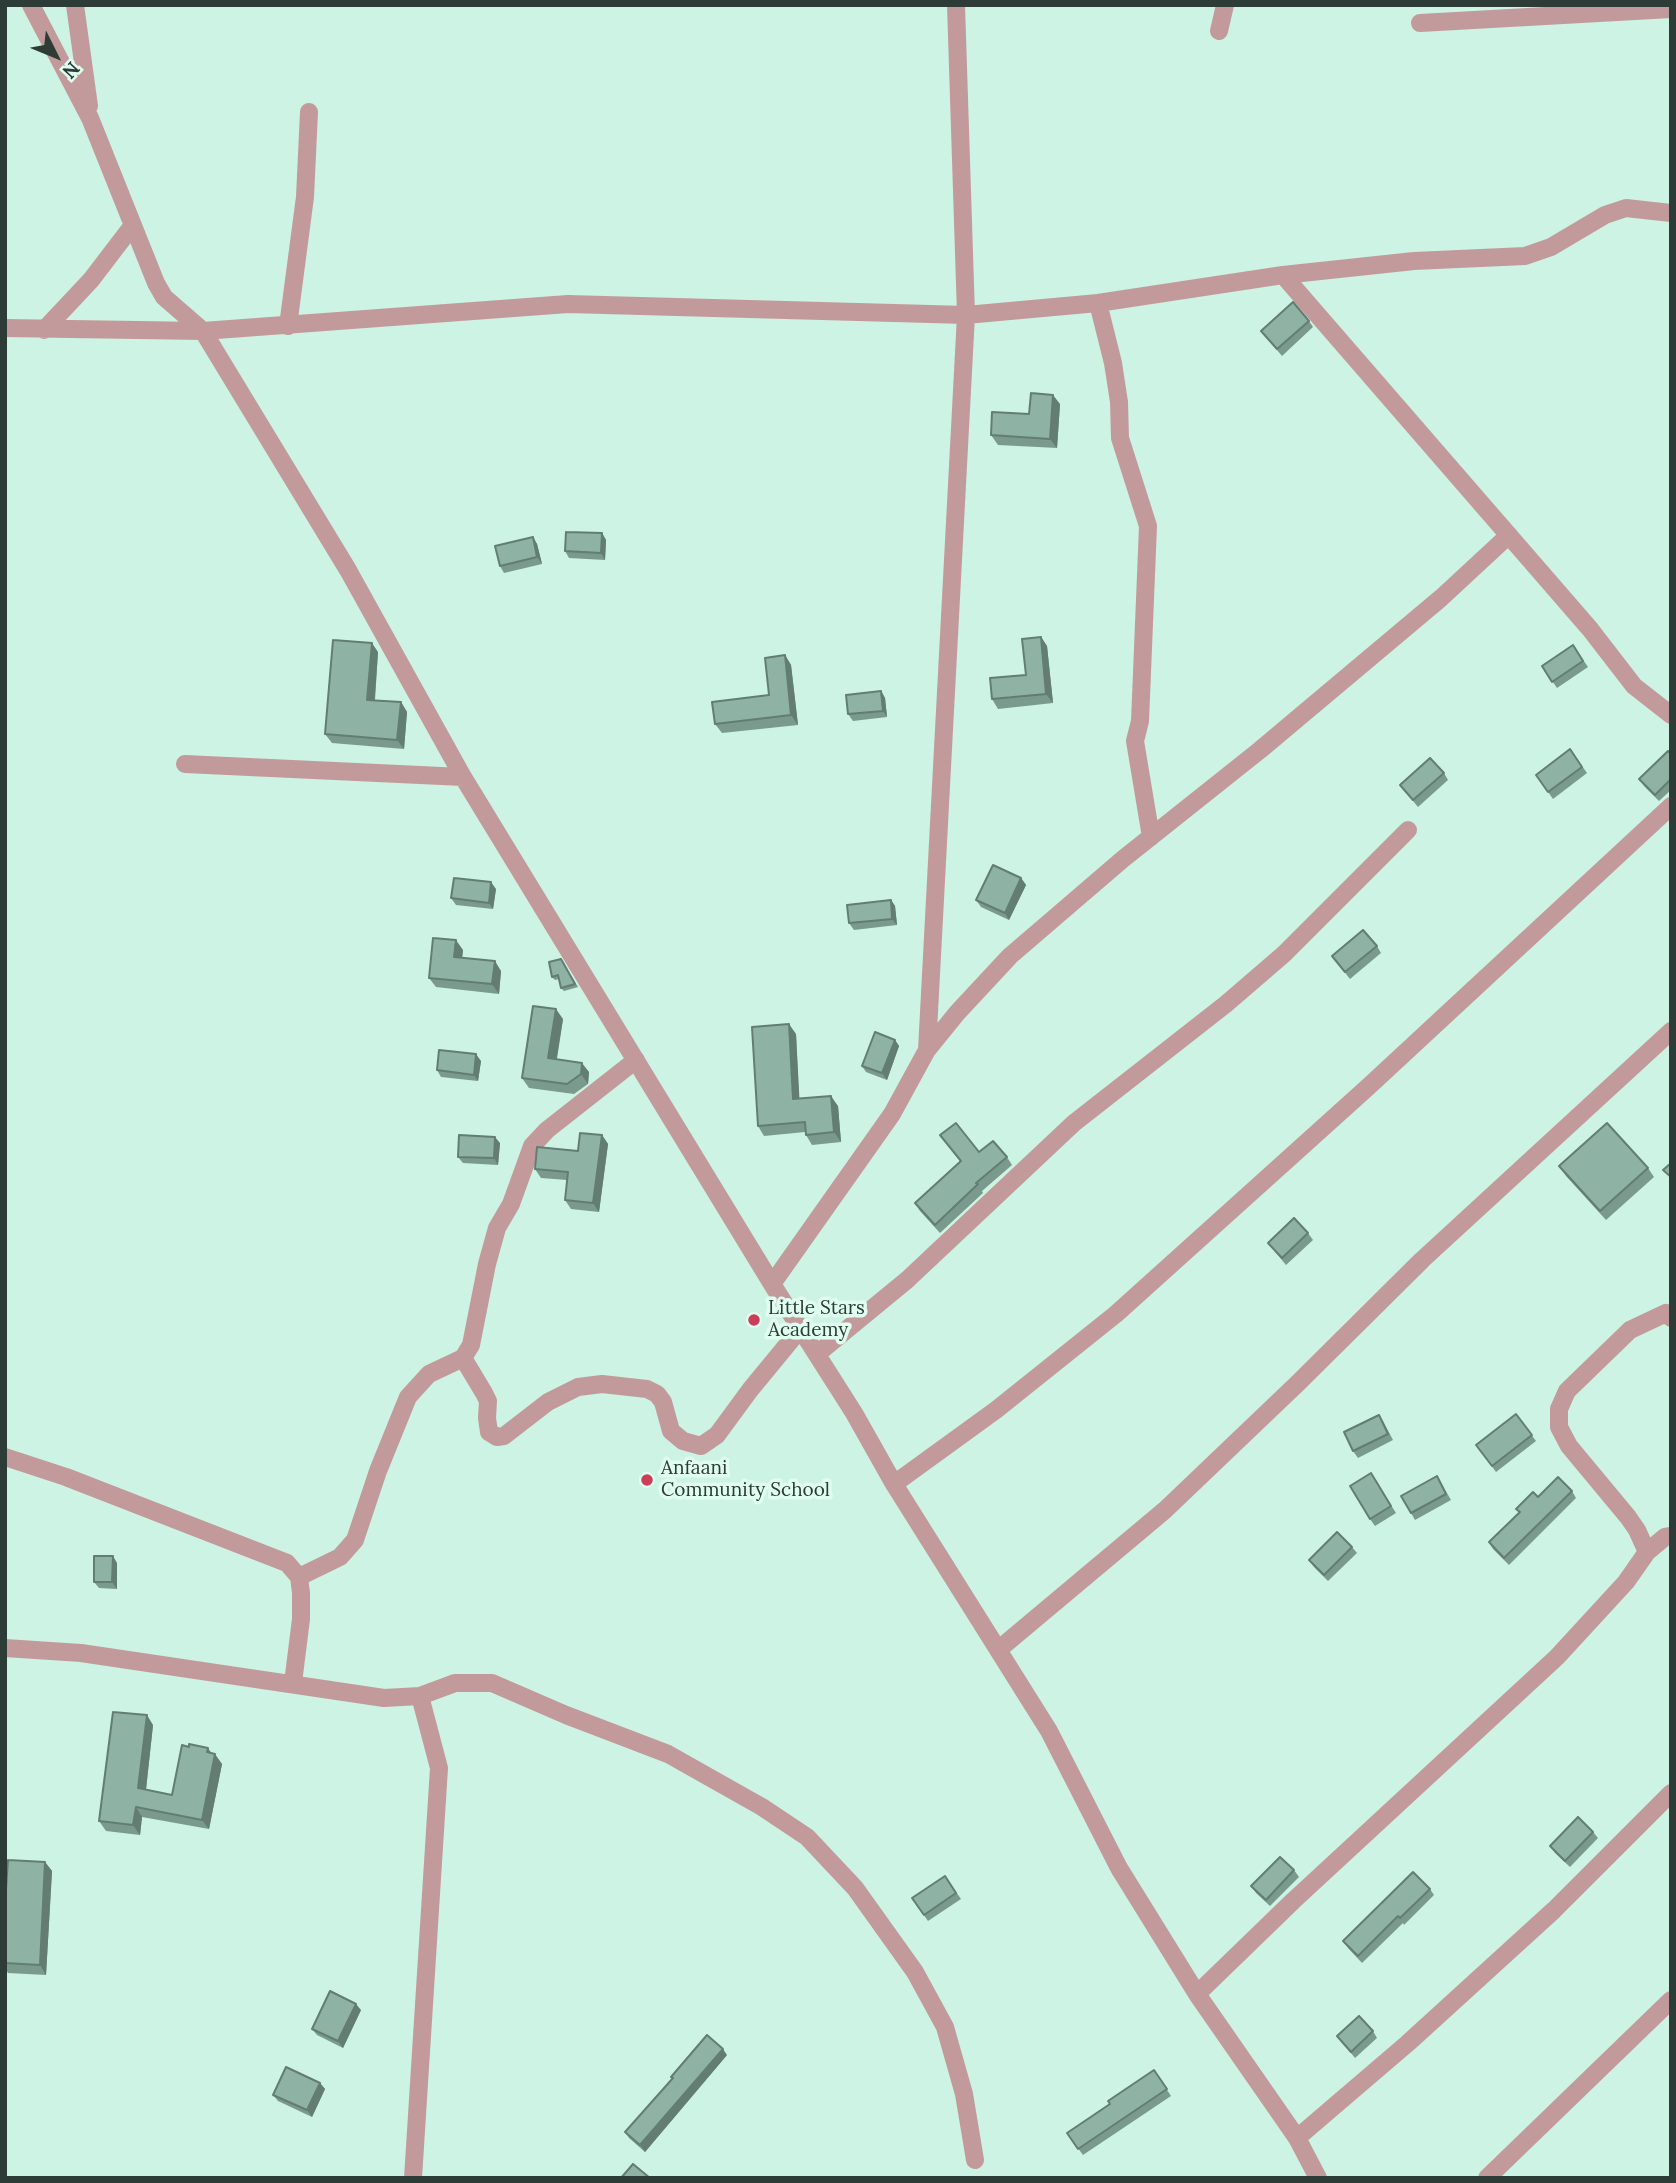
<!DOCTYPE html>
<html>
<head>
<meta charset="utf-8">
<style>
	body { margin:0 }
	#map { position:relative; width:1676px; height:2183px; overflow:hidden; background:#ccf3e3; font-family:Lora,serif }
	canvas { display:block }
	.frame { position:absolute; inset:0; border:7px solid #2d3c36; pointer-events:none }
	.north { position:absolute; left:21px; top:21px; width:70px; height:70px; -webkit-text-stroke:5px #dffef1; paint-order:stroke; rotate:133deg; font-size:19px; font-weight:700; line-height:28px; text-align:center; color:#2d3c36 }
	.north::after { content:''; display:block; margin:auto; width:24px; height:32px; background:#2d3c36; clip-path:polygon(50% 0,100% 100%,50% 72%,0 100%) }
</style>
</head>
<body>
<div id="map">
<canvas width="1676" height="2183"></canvas>
<div class="frame"></div>
<div class="north">N</div>
</div>
<script>
const context = document.querySelector('canvas').getContext('2d');
context.lineJoin = 'round';
const toPath = rows => new Path2D(rows.map(r => 'M' + r).join(''));
function trace(path, color, width, dash) { context.strokeStyle = color; context.lineWidth = width; context.lineCap = dash ? 'butt' : 'round'; context.setLineDash(dash || []); context.stroke(path); }
function fill(path, color) { context.fillStyle = color; context.fill(path, 'evenodd'); }
function label(font, color, halo, rows, align = 'center') {
  context.font = font + ' Lora,serif'; context.lineWidth = 7; context.setLineDash([]); context.textBaseline = 'middle'; context.strokeStyle = halo; context.fillStyle = color; for (const [text, x, y, turn = 0] of rows) {
    context.save(); context.translate(x, y); context.rotate((+turn || 0) * Math.PI / 180); context.textAlign = isNaN(turn) ? turn : align; if (halo) context.strokeText(text, 0, 0); context.fillText(text, 0, 0); context.restore();
  }
}
trace(toPath([
	[31,5,90,118,156,283,164,297,203,331,348,570,463,777,772,1284,854,1413,894,1484,1049,1731,1119,1868,1197,1994,1297,2138,1318,2178],
	[75,5,89,106],
	[1420,23,1671,9],
	[1219,31,1225,5],
	[1283,275,1590,629,1634,686,1671,715],
	[1098,303,1113,363,1119,402,1120,438,1148,526,1141,697,1140,721,1135,741,1151,837],
	[288,326,305,197,309,112],
	[5,328,203,331,568,304,966,315,1098,303,1283,275,1414,261,1525,256,1551,247,1605,215,1626,208,1671,213],
	[44,330,91,280,133,225],
	[185,764,463,777],
	[927,1050,966,315,956,5],
	[772,1284,892,1114,927,1050,957,1013,1010,956,1123,859,1260,750,1441,598,1509,535],
	[817,1354,907,1280,1074,1123,1226,1004,1284,954,1408,830],
	[463,1358,484,1393,488,1401,487,1418,489,1432,497,1437,504,1436,548,1402,578,1387,602,1384,647,1389,657,1394,663,1402,671,1431,683,1441,701,1446,717,1435,750,1390,801,1328],
	[5,1457,66,1477,287,1563,299,1577,301,1593,301,1619,293,1683],
	[894,1484,996,1410,1116,1314,1368,1087,1671,806],
	[1647,1552,1665,1537,1671,1536],
	[299,1577,340,1557,355,1540,378,1471,408,1397,429,1374,463,1358,471,1345,487,1264,497,1228,511,1204,532,1146,547,1130,636,1060],
	[5,1648,81,1653,384,1698,420,1696,439,1768,413,2178],
	[998,1650,1165,1510,1298,1383,1422,1260,1671,1031],
	[420,1696,455,1683,492,1683,566,1715,668,1754,762,1807,807,1837,855,1888,915,1972,945,2027,964,2094,975,2160],
	[1197,1994,1293,1901,1557,1657,1626,1582,1647,1552,1637,1530,1628,1517,1569,1446,1559,1427,1559,1409,1567,1391,1630,1330,1666,1313,1671,1318],
	[1297,2138,1408,2043,1554,1910,1671,1793],
	[1487,2178,1671,2000]
]), '#c39a9c', 18);
fill(toPath([
	[1309,321,1313,327,1282,356,1261,331],
	[1060,404,1057,448,998,445,991,435],
	[602,533,606,540,605,560,569,558,565,551],
	[533,537,537,544,542,564,504,573,500,566],
	[1041,637,1047,646,1053,703,998,709,992,699,1026,675],
	[1573,645,1588,667,1557,688,1542,666],
	[378,652,375,700,401,702,407,712,404,749,332,743,325,734],
	[785,655,791,665,798,725,722,733,715,724,769,695],
	[881,691,885,698,887,717,853,721,848,714],
	[1570,749,1587,773,1553,799,1536,775],
	[1671,754,1671,790,1659,801,1644,786,1639,779],
	[1444,773,1448,780,1418,807,1400,785],
	[1021,878,1026,885,1009,920,981,907,976,900],
	[496,889,493,909,456,905,451,898],
	[891,900,895,906,897,925,854,930,849,923],
	[1377,946,1381,953,1350,979,1332,956],
	[463,950,462,958,501,971,499,994,436,987,429,978],
	[561,959,578,987,564,991,561,988,559,979,555,980,552,977],
	[563,1019,557,1059,589,1072,588,1084,574,1094,529,1088,522,1078],
	[796,1034,799,1099,838,1106,841,1142,812,1145,806,1135,805,1132,764,1136,758,1126],
	[895,1040,899,1046,887,1080,866,1072,862,1066],
	[481,1061,478,1081,441,1077,437,1070],
	[602,1135,608,1144,599,1212,571,1209,565,1200,567,1180,541,1178,535,1169,578,1151],
	[940,1135,979,1152,1007,1157,1012,1165,982,1191,983,1193,940,1233,920,1211,915,1203,960,1161],
	[500,1143,498,1165,463,1163,458,1157],
	[1559,1166,1648,1168,1654,1177,1606,1220,1566,1176],
	[1308,1233,1313,1240,1286,1265,1268,1243],
	[1516,1414,1536,1441,1496,1472,1476,1445],
	[1379,1415,1383,1421,1393,1440,1358,1458,1353,1451],
	[1437,1476,1451,1500,1415,1520,1411,1513],
	[1375,1480,1396,1513,1375,1526,1370,1519],
	[1572,1491,1576,1498,1509,1565,1493,1549,1489,1542,1519,1513,1516,1509,1538,1497],
	[1352,1547,1357,1553,1328,1581,1314,1567,1309,1560],
	[117,1563,117,1589,99,1588,94,1582],
	[153,1725,146,1790,172,1795,212,1753,222,1764,209,1829,142,1817,140,1835,106,1831,99,1821],
	[1593,1832,1598,1838,1570,1867,1555,1853,1550,1846],
	[45,1862,52,1871,46,1975,8,1973,5,1968,5,1904],
	[1294,1870,1299,1877,1270,1906,1256,1893,1251,1886],
	[945,1876,961,1899,928,1921,912,1898],
	[1430,1889,1434,1895,1404,1925,1403,1923,1362,1963,1348,1948,1343,1941],
	[361,2010,343,2048,317,2035,312,2029],
	[1373,2031,1377,2038,1355,2058,1337,2036],
	[727,2055,645,2152,629,2138,625,2132],
	[1154,2070,1171,2096,1083,2155,1067,2133,1110,2104],
	[320,2083,325,2089,312,2117,278,2101,273,2095]
]), '#7a9a8d');
fill(toPath([
	[1053,395,1060,404,1057,448,1050,439],
	[602,533,606,540,605,560,601,553],
	[533,537,537,544,542,564,537,557],
	[1041,637,1047,646,1053,703,1046,694],
	[372,643,378,652,374,709,367,700],
	[785,655,791,665,798,725,791,715],
	[881,691,885,698,887,717,883,711],
	[401,702,407,712,404,749,397,740],
	[1021,878,1026,885,1009,920,1005,913],
	[491,882,496,889,493,909,489,903],
	[891,900,895,906,897,925,892,919],
	[456,940,463,950,461,967,454,957],
	[495,961,501,971,499,994,492,984],
	[556,1009,563,1019,555,1068,548,1058],
	[789,1024,796,1034,800,1109,793,1099],
	[895,1040,899,1046,887,1080,882,1073],
	[476,1054,481,1061,478,1081,474,1075],
	[582,1063,589,1072,588,1084,581,1074],
	[831,1096,838,1106,841,1142,834,1132],
	[602,1135,608,1144,599,1212,593,1203],
	[495,1137,500,1143,498,1165,494,1158],
	[113,1556,117,1563,117,1589,112,1582],
	[147,1715,153,1725,145,1798,138,1788],
	[208,1748,214,1757,215,1754,222,1764,209,1829,202,1820],
	[136,1807,142,1817,140,1835,133,1825],
	[45,1862,52,1871,46,1975,40,1965],
	[356,2004,361,2010,343,2048,338,2041],
	[723,2049,727,2055,645,2152,640,2145],
	[320,2083,325,2089,312,2117,307,2110]
]), '#637d73');
const building = toPath([
	[1293,302,1309,321,1277,349,1261,331,1293,302],
	[1031,393,1053,395,1050,439,991,435,992,412,1029,414,1031,393],
	[566,532,602,533,601,553,565,551,566,532],
	[533,537,537,557,500,566,495,546,533,537],
	[1041,637,1046,694,992,699,990,678,1026,675,1022,639,1041,637],
	[333,640,372,643,367,700,401,702,397,740,325,734,333,640],
	[1573,645,1583,661,1552,682,1542,666,1573,645],
	[785,655,791,715,715,724,712,702,769,695,765,658,785,655],
	[881,691,883,711,848,714,846,695,881,691],
	[1570,749,1582,767,1548,792,1536,775,1570,749],
	[1668,751,1671,754,1671,779,1655,795,1639,779,1668,751],
	[1430,758,1444,773,1413,800,1400,785,1430,758],
	[993,865,1021,878,1005,913,976,900,993,865],
	[454,878,491,882,489,903,451,898,454,878],
	[891,900,892,919,849,923,847,905,891,900],
	[1363,930,1377,946,1345,972,1332,956,1363,930],
	[433,938,456,940,454,957,495,961,492,984,429,978,433,938],
	[561,959,575,984,561,988,558,975,552,977,549,962,561,959],
	[533,1006,556,1009,548,1058,582,1063,581,1074,567,1084,522,1078,533,1006],
	[789,1024,793,1099,831,1096,834,1132,806,1135,805,1122,758,1126,752,1027,789,1024],
	[875,1032,895,1040,882,1073,862,1066,875,1032],
	[439,1050,476,1054,474,1075,437,1070,439,1050],
	[956,1123,979,1152,993,1141,1007,1157,976,1183,978,1184,935,1225,915,1203,961,1161,940,1135,956,1123],
	[1607,1123,1648,1168,1600,1211,1559,1166,1607,1123],
	[580,1133,602,1135,593,1203,565,1200,568,1172,535,1169,537,1147,578,1151,580,1133],
	[459,1135,495,1137,494,1158,458,1157,459,1135],
	[1671,1163,1671,1177,1663,1170,1671,1163],
	[1294,1218,1308,1233,1282,1258,1268,1243,1294,1218],
	[1516,1414,1532,1435,1492,1466,1476,1445,1516,1414],
	[1379,1415,1388,1434,1353,1451,1344,1432,1379,1415],
	[1371,1473,1391,1506,1370,1519,1350,1486,1371,1473],
	[1437,1476,1446,1494,1411,1513,1401,1496,1437,1476],
	[1558,1477,1572,1491,1504,1558,1489,1542,1520,1512,1516,1509,1533,1492,1538,1497,1558,1477],
	[1337,1532,1352,1547,1324,1575,1309,1560,1337,1532],
	[94,1556,113,1556,112,1582,94,1582,94,1556],
	[113,1712,147,1715,138,1788,172,1795,182,1745,189,1747,189,1744,208,1748,207,1752,215,1754,202,1820,136,1807,133,1825,99,1821,113,1712],
	[1578,1817,1593,1832,1565,1861,1550,1846,1578,1817],
	[1280,1857,1294,1870,1266,1900,1251,1886,1280,1857],
	[8,1860,45,1862,40,1965,5,1963,5,1904,8,1860],
	[1413,1872,1430,1889,1400,1918,1398,1916,1358,1956,1343,1941,1413,1872],
	[945,1876,956,1893,924,1915,912,1898,945,1876],
	[330,1991,356,2004,338,2041,312,2029,330,1991],
	[1359,2016,1373,2031,1351,2052,1337,2036,1359,2016],
	[707,2035,723,2049,640,2145,625,2132,673,2078,671,2077,707,2035],
	[286,2067,320,2083,307,2110,273,2095,286,2067],
	[1154,2070,1167,2089,1078,2149,1067,2133,1110,2104,1108,2101,1154,2070],
	[633,2164,650,2178,621,2178,633,2164]
]);
fill(building, '#8eb3a4');
trace(building, '#637d73', 2);
for (const [x, y, r, color] of [
	[754,1320,7,"#cd3d57"],
	[647,1480,7,"#cd3d57"]
]) { const dot = new Path2D(); dot.arc(x, y, r, 0, 2 * Math.PI); context.fillStyle = color; context.fill(dot); trace(dot, '#dffef1', 2.5); }
label('19px', '#2d3c36', '#dffef1', [
	["Little Stars",768,1309],
	["Academy",768,1331],
	["Anfaani",661,1469],
	["Community School",661,1491]
], 'left');
</script>
</body>
</html>
